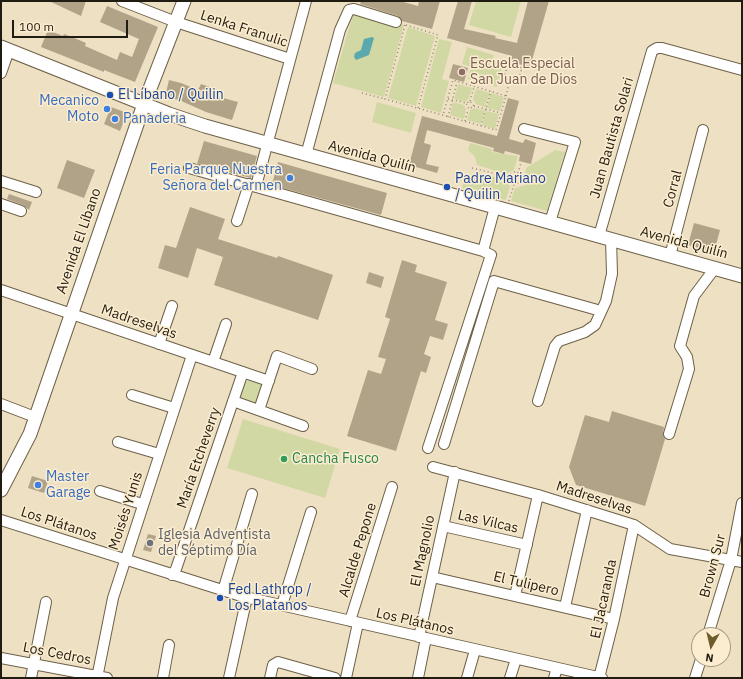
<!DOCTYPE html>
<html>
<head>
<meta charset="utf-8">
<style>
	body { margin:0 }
	#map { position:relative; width:743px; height:679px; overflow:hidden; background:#eee0c3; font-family:"IBM Plex Sans",sans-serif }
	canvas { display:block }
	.frame { position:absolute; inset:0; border:2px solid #211c11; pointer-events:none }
	.north { position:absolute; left:691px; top:627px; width:40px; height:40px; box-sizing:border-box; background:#fcedd0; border:1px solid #a49984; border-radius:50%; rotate:188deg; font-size:11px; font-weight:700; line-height:16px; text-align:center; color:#211c11 }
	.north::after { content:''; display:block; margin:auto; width:14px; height:18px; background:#6e5d2a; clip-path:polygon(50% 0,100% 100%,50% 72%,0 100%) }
	.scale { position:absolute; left:12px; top:20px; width:116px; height:18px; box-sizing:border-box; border:2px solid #211c11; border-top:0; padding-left:5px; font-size:12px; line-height:14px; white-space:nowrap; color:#211c11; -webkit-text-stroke:3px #fcedd0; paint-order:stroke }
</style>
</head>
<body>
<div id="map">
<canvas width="743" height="679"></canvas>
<div class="frame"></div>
<div class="north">N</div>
<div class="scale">100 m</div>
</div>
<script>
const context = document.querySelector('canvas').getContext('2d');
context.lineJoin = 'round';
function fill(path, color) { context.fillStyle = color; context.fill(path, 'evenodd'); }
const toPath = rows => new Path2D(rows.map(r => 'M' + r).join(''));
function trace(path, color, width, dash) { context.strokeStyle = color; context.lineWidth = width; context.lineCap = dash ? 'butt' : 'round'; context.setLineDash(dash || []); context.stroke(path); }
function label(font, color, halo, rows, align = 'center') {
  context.font = font + ' "IBM Plex Sans",sans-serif'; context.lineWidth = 3; context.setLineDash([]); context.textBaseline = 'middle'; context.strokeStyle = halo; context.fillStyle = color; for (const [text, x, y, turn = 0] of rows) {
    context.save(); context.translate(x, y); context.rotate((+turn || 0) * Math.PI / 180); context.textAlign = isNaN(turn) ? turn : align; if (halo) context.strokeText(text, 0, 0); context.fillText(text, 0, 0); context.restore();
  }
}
fill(toPath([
	[476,1,521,1,511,37,469,25],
	[357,12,404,25,384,97,333,83,353,14],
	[408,27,435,36,416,106,388,98],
	[439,39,452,42,442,79,449,81,441,113,421,107],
	[467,47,494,55,493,61,503,64,497,87,468,79,471,67,462,64],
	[458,84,472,88,469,98,465,102,454,99],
	[476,89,490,93,485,107,476,104,473,99],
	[491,93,504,97,500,111,487,108],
	[377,102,416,113,411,133,372,122],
	[453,102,464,105,466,109,464,119,450,115],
	[475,108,485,111,481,124,467,120,470,110],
	[486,111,499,114,495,129,482,125],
	[470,143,492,149,492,152,518,156,514,170,506,174,477,165,475,157,468,150],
	[555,150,565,152,547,211,511,201,515,188,526,185,528,179,525,175,526,168],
	[477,172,506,180,510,186,506,200,462,188,464,180],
	[251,380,262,385,256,404,242,402,238,397,243,382],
	[243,419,340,449,325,498,227,468]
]), '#d2d8a4');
fill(toPath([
	[372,37,374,38,369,55,356,60,354,57,355,53,361,50,364,39]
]), '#5ba9ac');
fill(toPath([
	[49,1,86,1,81,16],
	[361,1,400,1,418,6,419,1,440,1,432,29,402,21,398,16,360,4],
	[458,1,472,1,464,29,496,36,495,38,517,43,528,1,549,1,530,67,511,62,512,56,447,38],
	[107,6,158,27,135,82,104,70,104,72,41,47,48,30,63,36,64,34,72,37,86,43,85,46,117,60,120,52,132,57,139,39,100,22],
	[453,64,468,68,464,82,449,78],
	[169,80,181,83,198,90,201,84,210,87,208,94,238,102,232,120,206,112,179,100,165,97],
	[508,98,519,101,509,139,523,143,525,139,536,143,531,164,519,161,520,155,505,151,504,154,493,151,494,148,427,130,424,143,431,145,426,164,439,167,437,173,409,165,422,116,497,136],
	[111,107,127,113,120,131,104,124],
	[204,141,257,156,251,178,197,164],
	[67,160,95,170,84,198,57,188],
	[278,162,387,193,381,215,272,185],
	[9,194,32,202,29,210,23,205,7,199],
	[190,207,225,219,218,239,277,258,278,256,333,275,318,320,214,285,223,257,197,248,188,278,158,268,165,245,176,248],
	[694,223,720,230,714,252,688,245],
	[402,260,417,265,415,272,447,282,435,320,448,324,443,340,430,336,424,354,431,357,426,373,421,371,396,451,347,436,368,370,381,374,386,359,378,357,390,319,385,317],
	[369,272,384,277,381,288,366,283],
	[612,411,664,427,663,435,665,439,645,506,576,485,569,467,585,415,609,422],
	[32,476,48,481,44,493,28,488],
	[148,534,156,536,151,552,143,550]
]), '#b1a388');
const minor = toPath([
	[122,1,176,22,290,59],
	[1,73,9,50],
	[524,129,575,142,550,222],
	[306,155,340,30,349,10,354,9,396,22],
	[189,168,483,251],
	[1,181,36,192],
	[256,186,306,1],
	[1,204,21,211],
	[237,221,249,184],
	[599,236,652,51,657,48,662,48,742,70],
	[670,256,703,130],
	[1,290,269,381],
	[159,344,172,306],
	[213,362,226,324],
	[132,395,174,408],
	[233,401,303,426],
	[538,401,555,346,559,341,585,332,595,325,606,301,612,274,611,239],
	[1,404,35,417],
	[259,410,277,356,312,369],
	[669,434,689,369,687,357,680,346,694,296,715,268],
	[118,442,159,454],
	[444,444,494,281,601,311],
	[428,448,491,255,483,251,495,207],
	[433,467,538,495,634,525,670,549,742,562],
	[100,491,142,504],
	[1,520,241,596,602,678],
	[443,526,527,545],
	[172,575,176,569,243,372],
	[432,577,614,619],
	[223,591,252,494],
	[515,596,538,495],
	[282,605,311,512],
	[565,607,587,510],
	[350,621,392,487],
	[708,635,731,560,742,503],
	[419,637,455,472],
	[1,658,107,678],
	[31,678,46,602],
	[97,678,113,598,192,355],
	[163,678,169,645],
	[229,678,247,597],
	[270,678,273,665,278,662,335,678],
	[346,678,358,623],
	[418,678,426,638],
	[467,678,475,650],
	[510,678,516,659],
	[554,678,557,668],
	[599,678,614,619,634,525],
	[695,678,701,659]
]);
const major = toPath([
	[1,47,169,114,205,126,742,276],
	[1,490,30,434,144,104,184,1]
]);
trace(minor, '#6d6047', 12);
trace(major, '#6d6047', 15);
trace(toPath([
	[405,25,385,99,496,130,506,96,453,80,443,115],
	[406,25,438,35,418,108],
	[362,93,385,99],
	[506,96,510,80,518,82,522,68,508,64,504,78,510,80],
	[448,99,466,103,470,101,474,106,469,109,466,103],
	[470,101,474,87],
	[474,106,501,113],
	[448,117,457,82],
	[465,121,468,110],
	[481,126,491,91],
	[472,168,510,177],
	'509 178a6 6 0 1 1 12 0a6 6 0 1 1-12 0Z',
	[518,173,521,163],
	[509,201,514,184]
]), '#938974', 1.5, [1, 3]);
trace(minor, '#fff', 10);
trace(major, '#fff', 13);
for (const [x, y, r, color] of [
	[462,72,4,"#8d6e63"],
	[110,95,4,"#1a4fb4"],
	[107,109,4,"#3f7fe0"],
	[115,119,4,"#3f7fe0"],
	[290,178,4,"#3f7fe0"],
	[447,187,4,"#1a4fb4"],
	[284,459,4,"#2e9e5b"],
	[38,485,4,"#3f7fe0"],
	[150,543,4,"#6b7280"],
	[220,598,4,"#1a4fb4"]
]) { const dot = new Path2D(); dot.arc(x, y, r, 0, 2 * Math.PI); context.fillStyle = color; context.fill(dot); trace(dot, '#fcedd0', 1.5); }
label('14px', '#211c11', '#fcedd0', [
	["Lenka Franulic",244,29,18],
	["Juan Bautista Solari",612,138,-74],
	["Avenida Quilín",372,157,15],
	["Corral",673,189,-75],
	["Avenida El Líbano",79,241,-71],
	["Avenida Quilín",684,243,15],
	["Madreselvas",139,322,19],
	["María Etcheverry",199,458,-71],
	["Madreselvas",594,498,18],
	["Moisés Yunis",126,511,-72],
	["Las Vilcas",488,522,13],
	["Los Plátanos",59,524,18],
	["Alcalde Pepone",358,550,-73],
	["El Magnolio",423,551,-78],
	["Brown Sur",713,566,-75],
	["El Tulipero",526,584,13],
	["El Jacaranda",604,599,-78],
	["Los Plátanos",415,622,13],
	["Los Cedros",57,654,11]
]);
label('14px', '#785e54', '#fcedd0', [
	["Escuela Especial",470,64],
	["San Juan de Dios",470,80]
], 'left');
label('14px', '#164399', '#fcedd0', [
	["El Líbano / Quilin",118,95],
	["Padre Mariano",455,179],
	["/ Quilin",455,195],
	["Fed Lathrop /",228,590],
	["Los Platanos",228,606]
], 'left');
label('14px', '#366cbe', '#fcedd0', [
	["Mecanico",99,101],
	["Moto",99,117],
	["Panaderia",123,119,"left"],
	["Feria Parque Nuestra",282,170],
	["Señora del Carmen",282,186],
	["Master",46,477,"left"],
	["Garage",46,493,"left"]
], 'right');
label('14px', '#27864d', '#fcedd0', [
	["Cancha Fusco",292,459]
], 'left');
label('14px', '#5b616d', '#fcedd0', [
	["Iglesia Adventista",158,535],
	["del Séptimo Día",158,551]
], 'left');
</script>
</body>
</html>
